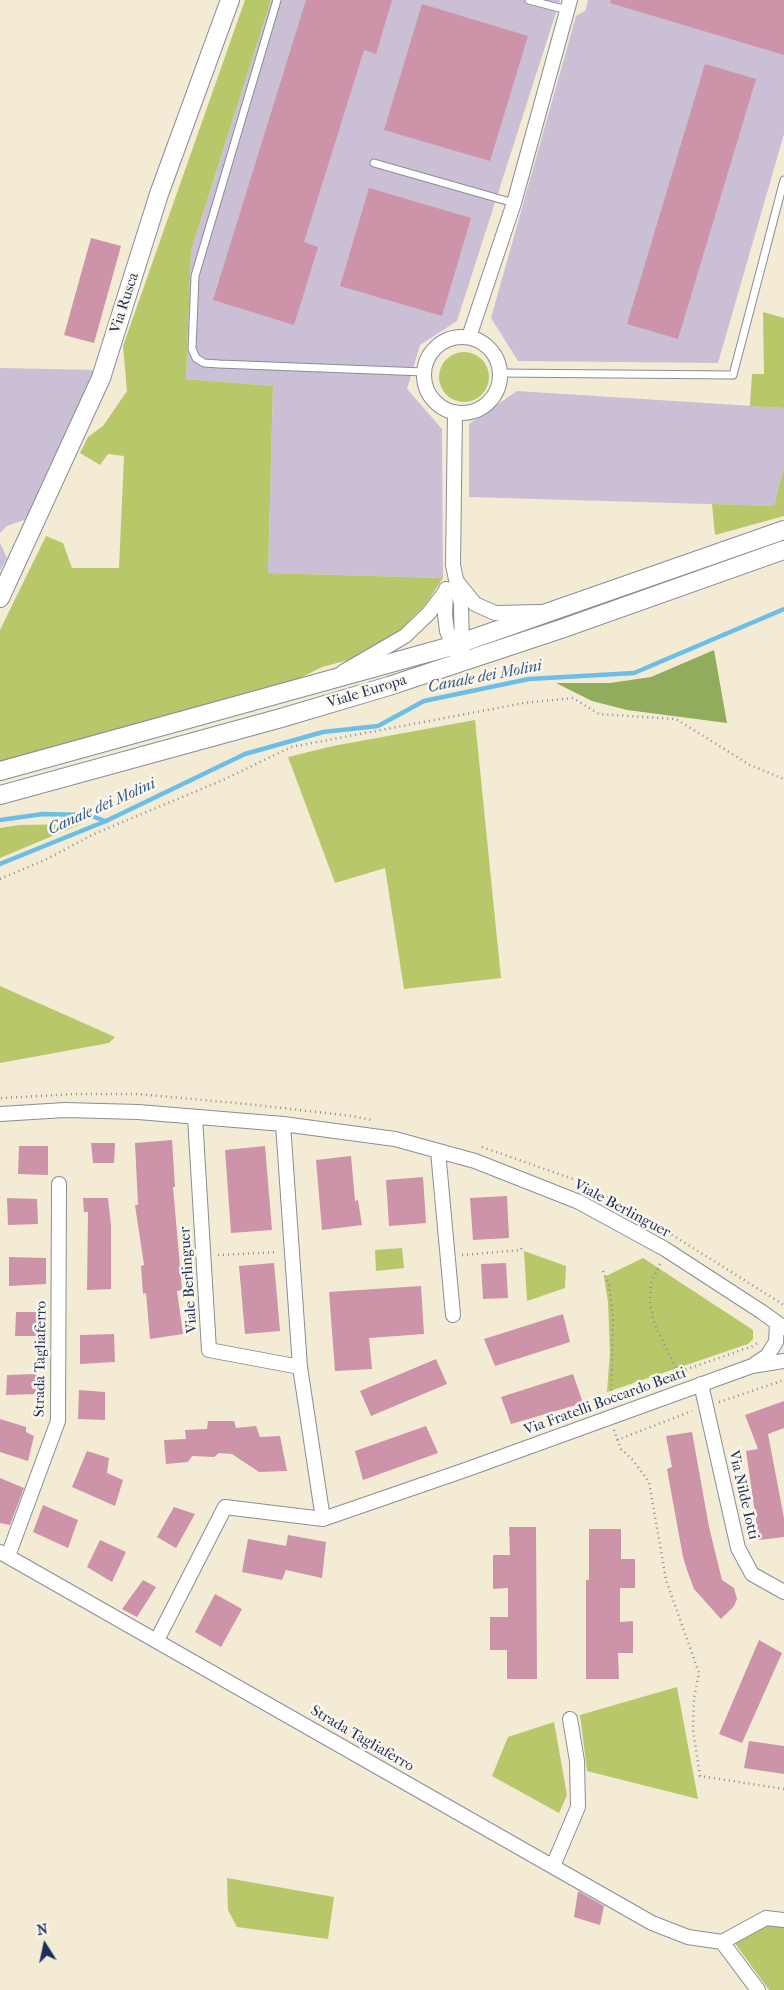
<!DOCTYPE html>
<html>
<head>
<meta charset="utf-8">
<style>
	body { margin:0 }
	#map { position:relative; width:784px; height:1990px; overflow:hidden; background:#f4ebd5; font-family:"IM FELL French Canon",serif }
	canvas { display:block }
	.north { position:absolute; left:20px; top:1920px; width:50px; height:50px; -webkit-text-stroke:4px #fbf7ec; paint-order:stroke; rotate:350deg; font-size:14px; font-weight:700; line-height:20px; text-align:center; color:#1b2f5e }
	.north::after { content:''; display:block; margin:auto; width:18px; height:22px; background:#1b2f5e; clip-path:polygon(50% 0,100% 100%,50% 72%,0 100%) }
</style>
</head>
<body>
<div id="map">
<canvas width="784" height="1990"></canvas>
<div class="north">N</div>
</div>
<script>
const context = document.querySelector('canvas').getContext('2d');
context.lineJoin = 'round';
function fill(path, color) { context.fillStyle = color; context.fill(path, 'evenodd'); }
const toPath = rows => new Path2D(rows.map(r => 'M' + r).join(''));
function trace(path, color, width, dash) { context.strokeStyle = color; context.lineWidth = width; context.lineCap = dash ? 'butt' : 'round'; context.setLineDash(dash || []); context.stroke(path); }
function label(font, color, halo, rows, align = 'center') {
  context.font = font + ' "IM FELL French Canon",serif'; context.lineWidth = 5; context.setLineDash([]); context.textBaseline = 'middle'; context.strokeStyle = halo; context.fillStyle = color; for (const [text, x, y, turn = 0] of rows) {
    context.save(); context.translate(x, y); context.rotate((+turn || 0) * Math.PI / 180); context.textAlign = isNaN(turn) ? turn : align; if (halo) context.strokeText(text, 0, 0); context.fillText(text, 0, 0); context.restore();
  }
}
fill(toPath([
	[271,0,560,0,457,321,420,345,407,389,442,429,443,578,268,573,273,386,186,379,191,251],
	[588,0,784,0,784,134,718,363,518,361,491,318,576,16,585,11],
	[0,368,98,370,27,519,7,526,0,533],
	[517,391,784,408,784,467,774,506,469,497,469,424],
	[0,543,7,558,0,571]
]), '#cbbfd5');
fill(toPath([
	[245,0,271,0,191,251,186,379,273,386,268,573,443,578,426,604,400,630,356,658,322,667,282,687,0,765,0,630,46,536,63,543,72,568,119,568,124,456,108,454,100,465,80,453,88,437,103,426,127,391,123,346],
	[763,312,784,318,784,408,750,406,752,374,764,374],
	'439 377a25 25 0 1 1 50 0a25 25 0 1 1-50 0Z',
	[784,467,784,516,715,535,712,504,774,506],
	[475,720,501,978,404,989,385,868,335,883,288,757,333,746],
	[81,824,0,858,0,828,19,825],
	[0,986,115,1037,109,1043,0,1063],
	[402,1248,404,1268,376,1271,375,1250],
	[524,1251,566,1266,565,1288,527,1301],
	[643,1258,753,1330,753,1339,748,1344,607,1392,610,1353,608,1302,604,1277],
	[677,1687,698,1799,587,1771,580,1715],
	[554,1722,567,1795,559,1813,492,1776,508,1737],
	[227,1878,334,1897,328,1939,237,1927,228,1910],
	[767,1923,784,1926,784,1990,769,1990,734,1942]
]), '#b7c769');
fill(toPath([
	[714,650,727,723,627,710,592,701,556,683,610,683,651,677]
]), '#91ac5d');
trace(toPath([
	[0,820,43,814,89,815,105,821],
	[0,864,106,821,245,754,323,732,378,726,424,701,529,679,634,673,784,609]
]), '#6cbee8', 4.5);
fill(toPath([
	[306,0,392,0,376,54,364,50,304,242,318,247,294,325,213,300],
	[611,0,784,0,784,55,610,3],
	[422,4,528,36,490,161,384,130],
	[705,64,756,79,678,339,627,324],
	[369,188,471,218,442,316,340,286],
	[91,238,121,246,94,343,64,335],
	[172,1140,175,1187,173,1187,182,1290,177,1291,183,1334,150,1339,146,1293,143,1294,141,1266,144,1265,135,1205,138,1205,135,1143],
	[91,1143,115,1143,114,1163,93,1163],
	[19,1146,48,1146,48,1175,18,1174],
	[265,1146,272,1230,231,1233,225,1150],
	[351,1156,355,1201,358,1200,362,1225,322,1230,316,1160],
	[423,1177,426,1223,389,1226,386,1180],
	[507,1196,509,1238,473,1240,470,1198],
	[7,1198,37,1199,38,1224,8,1225],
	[83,1198,108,1198,111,1226,111,1289,87,1290,88,1212,84,1212],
	[9,1257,46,1258,46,1284,9,1286],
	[274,1263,280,1331,245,1334,239,1266],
	[506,1263,508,1298,483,1299,481,1264],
	[421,1286,424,1334,369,1338,372,1369,335,1371,329,1292],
	[16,1312,39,1312,39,1336,15,1336],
	[563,1314,570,1342,495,1366,484,1339],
	[114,1334,115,1362,80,1364,80,1335],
	[436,1359,447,1384,371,1416,360,1391],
	[37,1374,37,1394,6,1395,7,1375],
	[573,1374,583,1403,511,1424,501,1397],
	[79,1390,105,1392,105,1420,78,1419],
	[784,1401,784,1428,768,1434,784,1518,784,1537,759,1540,746,1451,758,1449,745,1415],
	[0,1419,26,1427,26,1432,34,1436,28,1461,0,1452],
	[208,1421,234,1421,236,1428,256,1426,260,1437,280,1436,287,1471,259,1472,232,1454,219,1453,214,1457,192,1456,188,1462,166,1464,164,1440,186,1439,185,1430,207,1429],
	[426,1426,438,1453,363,1480,355,1451],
	[692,1432,709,1527,722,1580,734,1588,737,1599,734,1606,721,1619,694,1589,688,1573,683,1557,667,1469,672,1467,666,1436],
	[87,1451,109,1458,107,1473,123,1480,115,1506,72,1487],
	[0,1478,24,1488,10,1525,0,1523],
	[43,1505,78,1520,68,1548,33,1532],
	[174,1507,195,1514,176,1548,157,1537],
	[509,1527,536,1527,537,1679,507,1679,507,1650,490,1650,490,1617,508,1617,508,1588,493,1589,493,1555,510,1555],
	[589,1529,621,1529,621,1559,635,1559,635,1588,620,1588,620,1622,633,1621,633,1653,618,1653,619,1679,586,1679,586,1580,589,1580],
	[288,1535,326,1542,322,1578,286,1570,282,1580,242,1572,248,1539,286,1546],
	[100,1540,126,1552,112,1582,87,1567],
	[143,1580,156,1587,137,1617,122,1609],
	[215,1594,242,1609,221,1647,195,1632],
	[759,1640,782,1653,742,1743,719,1734],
	[749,1741,784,1746,784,1774,744,1768],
	[578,1891,604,1906,600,1925,574,1917]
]), '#cc93a9');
const service = toPath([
	[277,0,195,276,192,349,196,358,204,363,219,364,424,372],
	[529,0,567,10],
	[374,163,514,203],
	[499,373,733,375,784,180]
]);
const minor = toPath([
	[469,337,514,203,570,0],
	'424 375a38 38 0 1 1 76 0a38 38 0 1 1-76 0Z',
	[455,412,453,565,461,604,462,650],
	[458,583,475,604,495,613,540,612],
	[446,589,445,615,447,631,456,653],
	[343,672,405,636,429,613,445,592],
	[0,1114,65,1110,138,1112,283,1124,395,1139,475,1161,579,1202,665,1249,762,1312,784,1328],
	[195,1117,209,1350,300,1367],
	[283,1124,300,1367,323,1519],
	[438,1151,453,1315],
	[755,1364,767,1356,776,1342,777,1324],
	[701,1384,738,1548,752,1574,784,1592],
	[0,1552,652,1923,688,1937,722,1942,758,1990],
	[8,1556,58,1421,59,1184],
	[157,1640,225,1507,323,1519,468,1469,752,1366,784,1361],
	[553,1866,578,1807,577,1761,570,1719],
	[722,1942,766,1918,784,1920]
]);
const tertiary = toPath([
	[0,598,101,378,159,194,230,0],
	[0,771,452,646,784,530],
	[0,795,281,718,389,686,561,629,784,550]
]);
trace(service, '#888d9a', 9);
trace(minor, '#888d9a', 16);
trace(tertiary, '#888d9a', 20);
trace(toPath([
	[0,879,45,860,94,834,223,780,291,747,524,703,573,698,599,714,676,719,750,765,784,779],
	[1,1098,77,1094,137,1094,247,1104,352,1116,372,1120],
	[482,1147,573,1179,626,1206,784,1305],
	[218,1255,277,1252],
	[462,1255,521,1250,522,1245],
	[660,1264,651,1283,650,1302,653,1318,658,1332,678,1372],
	[603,1271,609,1285,613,1318,611,1403],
	[610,1396,753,1346,758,1343],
	[719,1402,784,1380],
	[614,1430,621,1449,632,1459,649,1482,666,1580,699,1673,694,1698,693,1730,700,1776,784,1789],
	[617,1440,692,1411]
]), '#888d9a', 2.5, [1, 4]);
trace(service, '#fff', 7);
trace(minor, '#fff', 14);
trace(tertiary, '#fff', 18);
label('15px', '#1b2f5e', '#fbf7ec', [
	["Via Rusca",125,303,-72],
	["Viale Europa",367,692,-17],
	["Viale Berlinguer",622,1209,28],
	["Viale Berlinguer",189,1280,-94],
	["Strada Tagliaferro",41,1359,-89],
	["Via Fratelli Boccardo Beati",605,1402,-20],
	["Via Nilde Iotti",743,1495,77],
	["Strada Tagliaferro",362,1739,30]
]);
label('italic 16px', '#335a87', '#fbf7ec', [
	["Canale dei Molini",485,677,-11],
	["Canale dei Molini",102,807,-24]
]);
</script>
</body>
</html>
